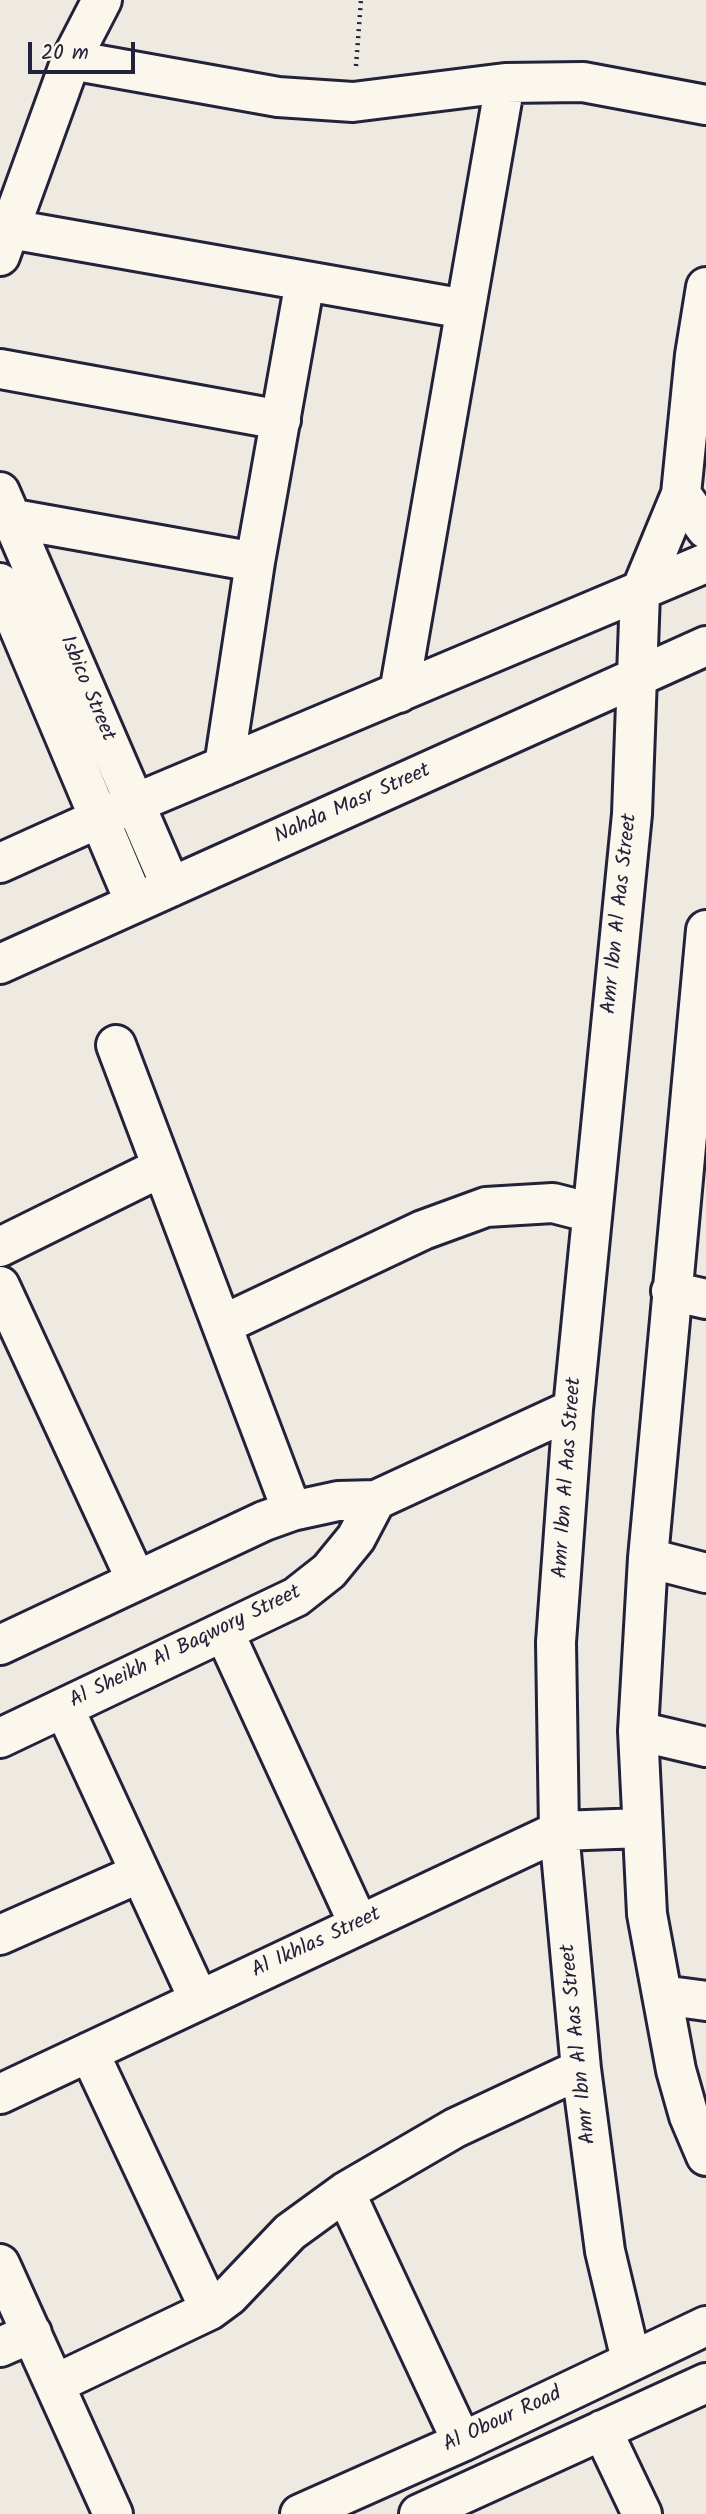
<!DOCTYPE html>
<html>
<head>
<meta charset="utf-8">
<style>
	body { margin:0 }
	#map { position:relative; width:706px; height:2514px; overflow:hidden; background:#eeeae2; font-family:Kalam,sans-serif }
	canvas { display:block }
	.scale { position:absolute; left:28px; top:42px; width:107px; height:32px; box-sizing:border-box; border:4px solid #22223b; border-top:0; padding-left:9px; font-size:21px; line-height:24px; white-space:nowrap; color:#22223b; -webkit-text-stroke:5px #fbf7ec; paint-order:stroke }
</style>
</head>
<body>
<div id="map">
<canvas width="706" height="2514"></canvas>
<div class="scale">20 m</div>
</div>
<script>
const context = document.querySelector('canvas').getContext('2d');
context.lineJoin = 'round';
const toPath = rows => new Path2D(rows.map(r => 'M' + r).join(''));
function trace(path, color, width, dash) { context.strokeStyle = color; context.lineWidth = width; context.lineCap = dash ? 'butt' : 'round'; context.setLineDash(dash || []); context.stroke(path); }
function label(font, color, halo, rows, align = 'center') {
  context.font = font + ' Kalam,sans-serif'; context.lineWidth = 5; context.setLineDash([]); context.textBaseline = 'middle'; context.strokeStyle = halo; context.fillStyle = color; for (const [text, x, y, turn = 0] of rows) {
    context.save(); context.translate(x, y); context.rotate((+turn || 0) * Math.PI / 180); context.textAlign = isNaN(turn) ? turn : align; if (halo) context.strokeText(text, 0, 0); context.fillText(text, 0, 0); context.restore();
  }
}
const minor = toPath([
	[71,60,278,97,353,102,505,83,583,82,706,105],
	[10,229,465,309],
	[0,256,71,60,102,0],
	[0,369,281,420],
	[0,492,171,887],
	[681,494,706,529],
	[0,520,14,519,255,562],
	[0,583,135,903],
	[399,693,505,83],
	[224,766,255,562,305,281],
	[0,863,100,818,706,563],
	[706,930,648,1558,638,1731,647,1914,676,2070,689,2116,706,2156],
	[0,964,706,646],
	[116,1045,292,1511],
	[0,1247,162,1167],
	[0,1286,136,1580],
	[671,1291,706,1299],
	[222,1325,423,1230,486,1207,553,1203,592,1213],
	[648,1558,706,1573],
	[224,1632,359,1925],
	[0,1645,264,1521,292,1511,338,1501,376,1500,573,1409],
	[64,1708,199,2000],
	[638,1731,706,1747],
	[0,1738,296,1597,329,1571,356,1538,376,1500],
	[0,1935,140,1873],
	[662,1995,706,2001],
	[89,2052,210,2310],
	[0,2094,559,1831,642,1828],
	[345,2192,462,2442],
	[0,2264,113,2514],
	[0,2347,32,2333],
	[631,2360,605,2251,581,2069,559,1831,556,1642,573,1409,632,814,640,593,681,494,695,355,706,287],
	[55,2384,210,2310,229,2296,290,2232,345,2192,455,2128,581,2069],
	[602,2430,642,2514],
	[300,2514,462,2442,706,2326],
	[419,2514,706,2383]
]);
trace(minor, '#22223b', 44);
trace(toPath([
	[356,66,361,0]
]), '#22223b', 4.5, [2, 5]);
trace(minor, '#fbf7ec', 38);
label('21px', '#22223b', '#fbf7ec', [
	["Isbico Street",86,689,67],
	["Nahda Masr Street",353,805,-24],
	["Amr Ibn Al Aas Street",621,914,-84],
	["Amr Ibn Al Aas Street",569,1478,-86],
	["Al Sheikh Al Baqwory Street",186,1648,-26],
	["Al Ikhlas Street",317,1944,-25],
	["Amr Ibn Al Aas Street",580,2044,-96],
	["Al Obour Road",503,2421,-25]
]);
</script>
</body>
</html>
